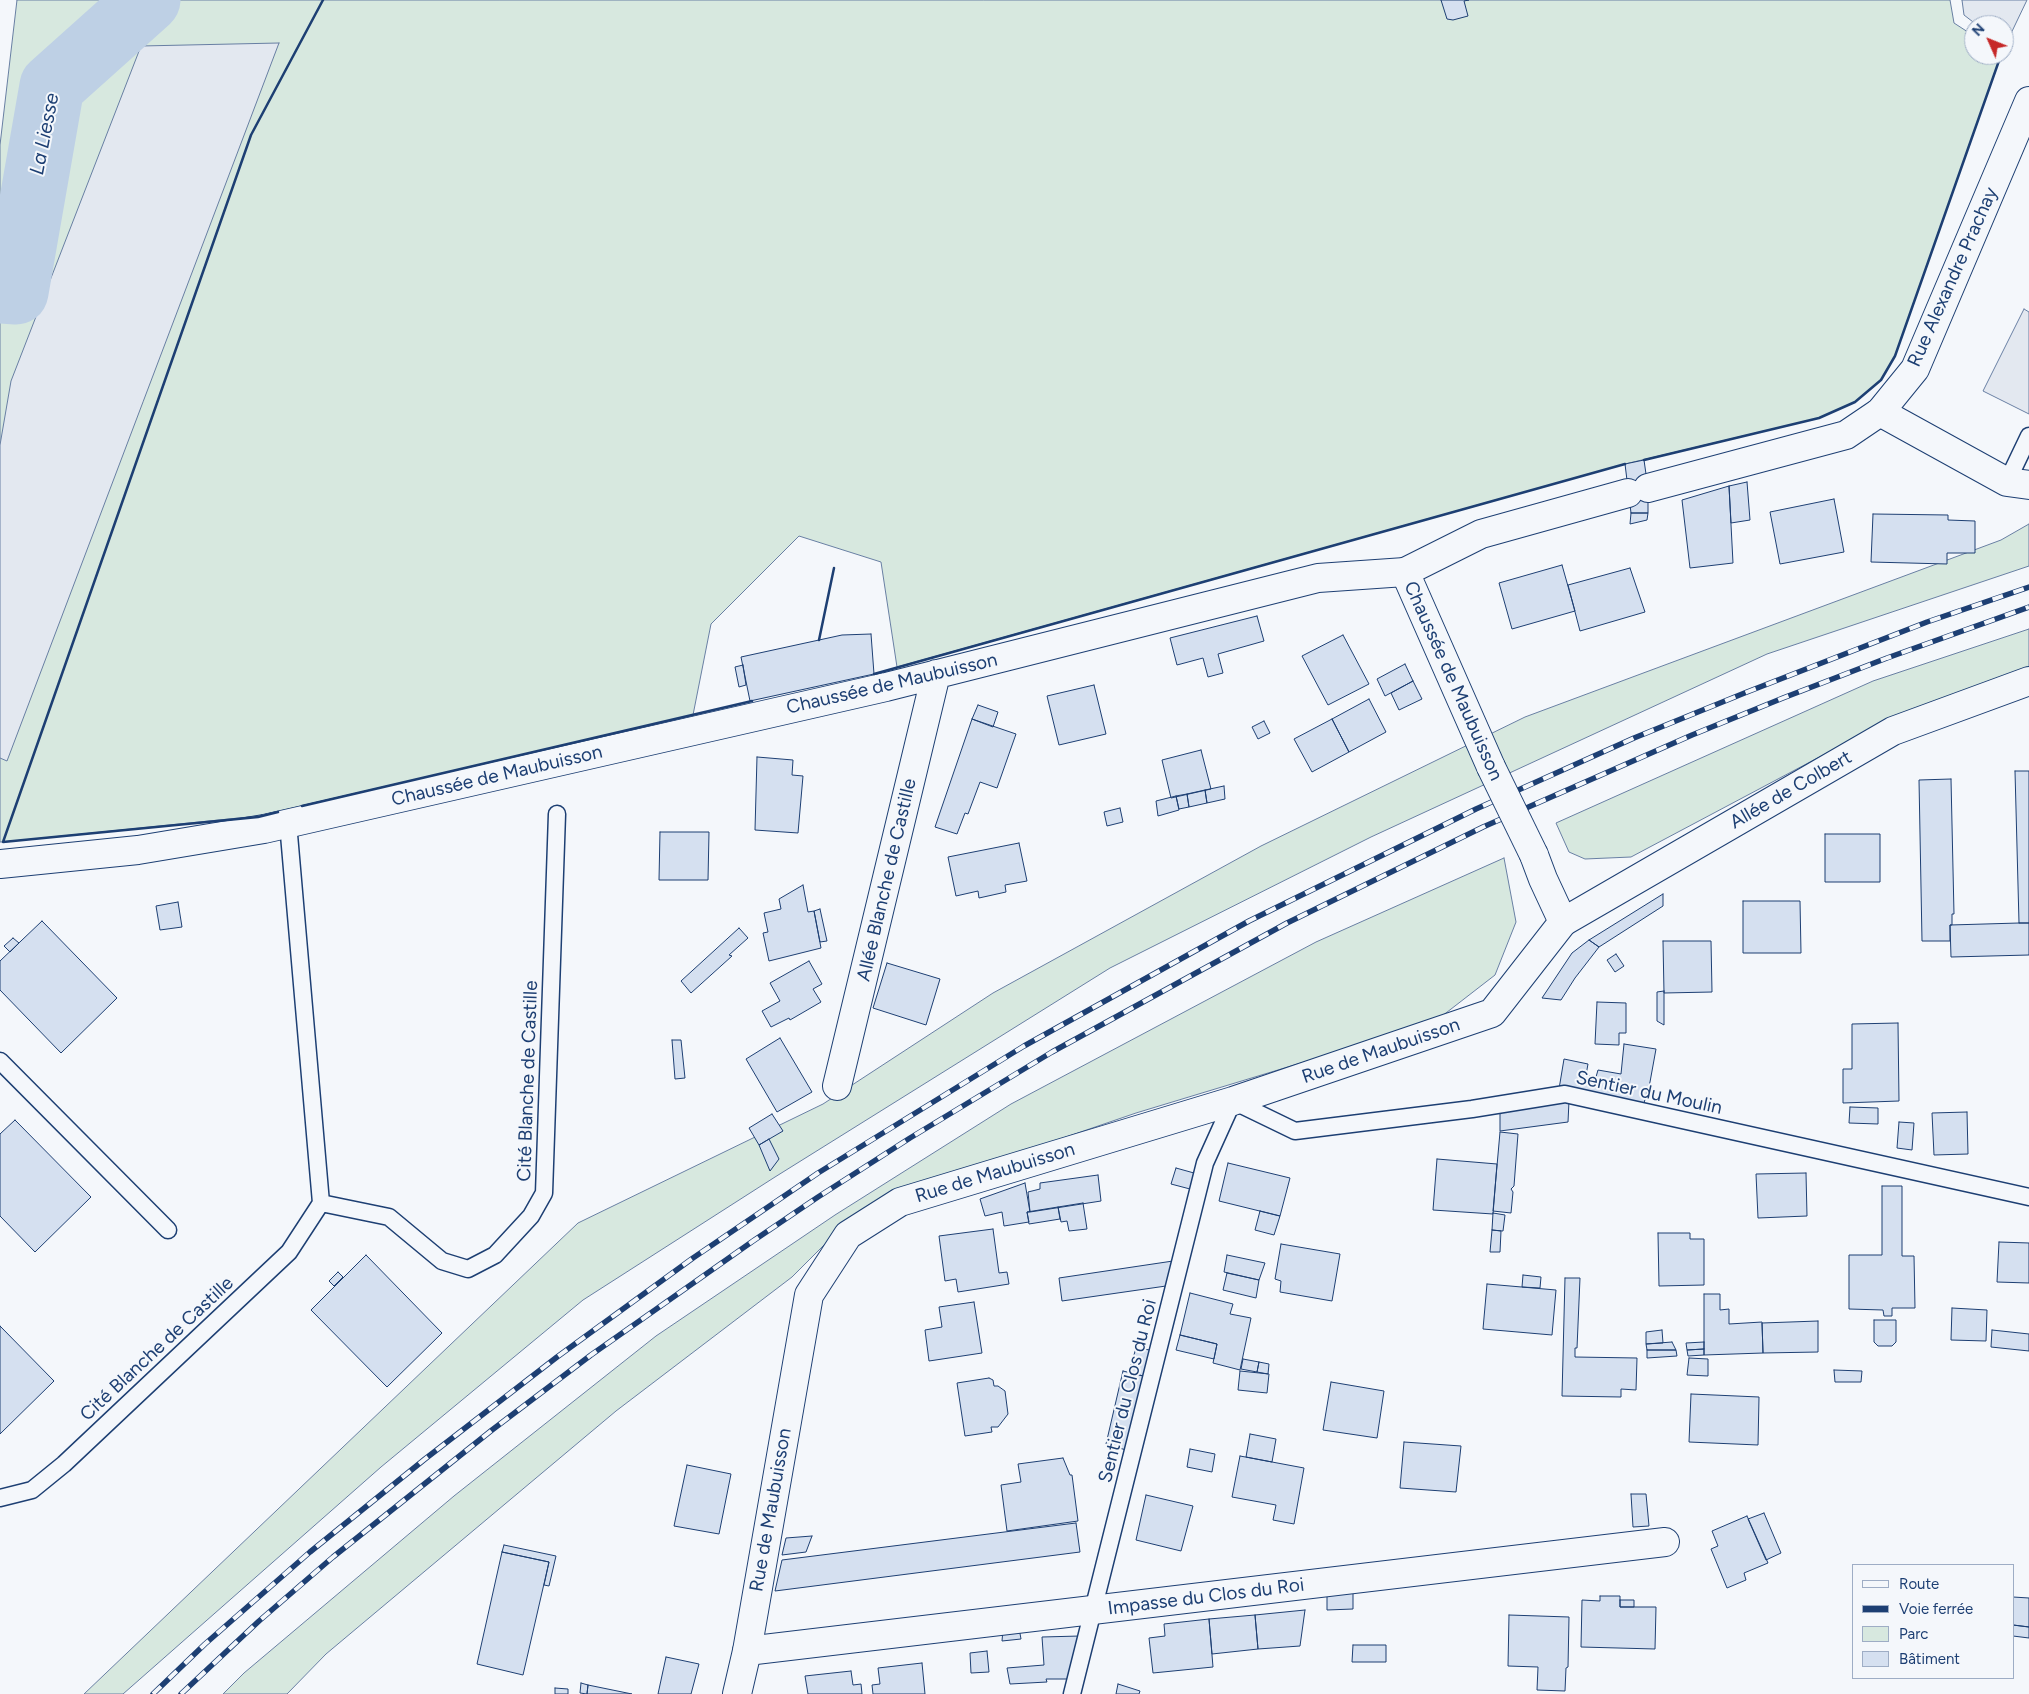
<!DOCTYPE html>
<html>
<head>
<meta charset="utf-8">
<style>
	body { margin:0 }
	#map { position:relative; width:2029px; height:1694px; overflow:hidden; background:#f4f7fb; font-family:Figtree,sans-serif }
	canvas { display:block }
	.legend { position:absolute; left:1852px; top:1564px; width:162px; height:115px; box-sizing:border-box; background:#f4f7fb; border:1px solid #9eadc5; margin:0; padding:6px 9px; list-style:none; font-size:15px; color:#1d3f73 }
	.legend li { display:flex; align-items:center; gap:10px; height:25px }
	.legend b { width:25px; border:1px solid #9eadc5 }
	.north { position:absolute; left:1964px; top:15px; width:50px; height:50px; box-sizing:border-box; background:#f4f7fb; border:1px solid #9eadc5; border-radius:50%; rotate:314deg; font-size:14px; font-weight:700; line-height:20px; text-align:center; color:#1d3f73 }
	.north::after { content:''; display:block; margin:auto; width:18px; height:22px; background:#c62828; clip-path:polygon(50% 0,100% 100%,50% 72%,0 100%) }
</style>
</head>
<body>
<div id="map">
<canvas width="2029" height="1694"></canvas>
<ul class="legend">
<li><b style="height:6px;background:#f4f7fb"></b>Route</li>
<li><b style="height:6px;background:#1d3f73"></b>Voie ferrée</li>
<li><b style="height:14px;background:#d7e8df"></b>Parc</li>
<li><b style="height:14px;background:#d5e0f0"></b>Bâtiment</li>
</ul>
<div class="north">N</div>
</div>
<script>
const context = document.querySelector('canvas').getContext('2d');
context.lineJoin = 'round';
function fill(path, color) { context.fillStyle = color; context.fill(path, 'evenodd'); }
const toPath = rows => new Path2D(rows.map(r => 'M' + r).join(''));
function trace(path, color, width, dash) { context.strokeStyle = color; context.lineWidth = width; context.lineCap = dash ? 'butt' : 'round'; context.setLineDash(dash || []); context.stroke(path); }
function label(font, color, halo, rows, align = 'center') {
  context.font = font + ' Figtree,sans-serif'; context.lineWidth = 4; context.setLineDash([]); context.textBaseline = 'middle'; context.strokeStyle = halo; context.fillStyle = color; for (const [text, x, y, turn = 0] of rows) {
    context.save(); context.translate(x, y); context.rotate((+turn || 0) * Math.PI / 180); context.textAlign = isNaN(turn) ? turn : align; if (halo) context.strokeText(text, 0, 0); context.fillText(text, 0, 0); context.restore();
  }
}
const green = toPath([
	[17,0,1950,0,1954,23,1974,36,1974,55,2001,55,1895,356,1881,380,1855,402,1819,418,1625,464,897,667,881,562,799,536,711,624,693,715,258,816,3,842,0,842,0,145,17,0],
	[2029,524,2029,566,1767,654,1371,837,1110,968,775,1177,583,1300,381,1467,123,1694,84,1694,578,1223,823,1104,993,993,1261,846,1525,717,2001,540,2029,524],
	[2029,629,2029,673,1859,736,1631,857,1585,859,1569,852,1556,823,1873,681,2029,629],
	[1504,858,1516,922,1495,975,1433,1023,1136,1113,894,1196,860,1217,825,1244,792,1277,616,1411,326,1654,287,1694,223,1694,244,1673,454,1496,656,1336,835,1215,1011,1104,1316,942,1504,858]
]);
fill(green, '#d7e8df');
trace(green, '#687fa3', 1);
const parking = toPath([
	[1962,0,2027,0,2005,46,2004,25,1977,25,1964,15,1962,0],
	[279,43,7,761,0,758,0,445,11,381,141,46,279,43],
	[2024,309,2029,312,2029,414,1983,391,2024,309]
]);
fill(parking, '#e3e8f0');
trace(parking, '#687fa3', 1);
trace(toPath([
	[0,291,16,292,52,86,148,0]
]), '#bed0e5', 65);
const building = toPath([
	[1441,0,1469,0,1464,1,1468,16,1453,20,1447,19,1441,0],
	[1644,460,1648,488,1648,513,1631,513,1625,464,1644,460],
	[1747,482,1750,520,1731,523,1729,486,1747,482],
	[1729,486,1733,563,1690,568,1682,500,1729,486],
	[1834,499,1844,552,1780,564,1770,512,1834,499],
	[1631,513,1648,513,1647,520,1630,524,1631,513],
	[1873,514,1948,515,1948,520,1975,521,1975,553,1947,553,1947,564,1871,562,1873,514],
	[1562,565,1575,611,1512,629,1499,583,1562,565],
	[1630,568,1645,612,1580,631,1568,585,1630,568],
	[1257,616,1264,641,1218,654,1223,673,1208,677,1203,658,1177,665,1170,638,1257,616],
	[871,634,874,674,750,701,741,657,842,635,871,634],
	[1343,635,1369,684,1328,705,1302,656,1343,635],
	[1405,664,1413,681,1385,696,1377,679,1405,664],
	[743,665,746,685,739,687,735,667,743,665],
	[1413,681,1422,699,1399,710,1391,693,1413,681],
	[1094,685,1106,734,1059,745,1047,696,1094,685],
	[1369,699,1386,732,1349,752,1332,719,1369,699],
	[978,705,998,712,993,727,972,719,978,705],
	[972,719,1016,734,997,788,980,782,968,814,965,813,957,834,935,827,972,719],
	[1332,719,1349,752,1312,772,1294,739,1332,719],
	[1264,721,1270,733,1258,739,1252,727,1264,721],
	[1201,750,1211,789,1171,798,1162,760,1201,750],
	[757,757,793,760,792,775,803,776,798,833,755,830,757,757],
	[2015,771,2029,771,2029,923,2019,923,2015,771],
	[1951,779,1954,914,1952,914,1952,925,1950,925,1950,941,1922,941,1919,780,1951,779],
	[1224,786,1225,799,1207,803,1205,790,1224,786],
	[1205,790,1207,803,1189,807,1187,794,1205,790],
	[1187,794,1189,807,1179,809,1176,796,1187,794],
	[1176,796,1179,810,1158,816,1156,801,1176,796],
	[1120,808,1123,822,1107,826,1104,812,1120,808],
	[660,832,709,832,708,880,659,880,660,832],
	[1825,834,1880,834,1880,882,1825,882,1825,834],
	[1019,843,1027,881,1005,885,1006,892,979,898,978,891,956,896,948,857,1019,843],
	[803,885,808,912,814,911,821,948,769,961,763,933,768,932,764,913,781,909,779,899,803,885],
	[1663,894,1663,906,1599,947,1589,940,1663,894],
	[1743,901,1800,901,1801,953,1743,953,1743,901],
	[178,902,182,927,160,930,156,906,178,902],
	[820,909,827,941,820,942,814,911,820,909],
	[42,921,117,998,61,1053,0,990,0,961,42,921],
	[2019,923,2029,923,2029,955,1951,957,1950,925,2019,923],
	[739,928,748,938,729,955,732,956,691,993,681,981,739,928],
	[13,938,19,943,10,952,4,946,13,938],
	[1589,940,1599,947,1575,978,1561,1000,1542,998,1572,953,1589,940],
	[1663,941,1711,941,1712,992,1664,993,1663,941],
	[1616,954,1624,966,1615,972,1607,960,1616,954],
	[809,961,822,984,813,989,821,1002,790,1020,789,1018,771,1027,762,1011,780,1001,770,983,809,961],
	[887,963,940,979,926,1025,873,1008,887,963],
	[1664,991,1664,1025,1657,1021,1657,992,1664,991],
	[1597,1002,1626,1003,1626,1033,1619,1033,1619,1045,1595,1044,1597,1002],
	[1898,1023,1899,1101,1843,1103,1843,1069,1852,1069,1852,1024,1898,1023],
	[780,1038,812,1092,777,1112,746,1059,780,1038],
	[672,1040,681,1040,685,1078,675,1079,672,1040],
	[1624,1044,1656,1049,1650,1082,1644,1103,1566,1088,1559,1089,1564,1059,1588,1064,1586,1075,1596,1077,1598,1070,1621,1074,1624,1044],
	[1569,1101,1568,1122,1500,1131,1500,1110,1569,1101],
	[1850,1107,1878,1108,1878,1124,1849,1123,1850,1107],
	[1967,1112,1968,1154,1934,1155,1932,1113,1967,1112],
	[772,1114,783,1131,759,1145,749,1128,772,1114],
	[15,1120,91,1197,35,1252,0,1216,0,1134,15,1120],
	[1899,1122,1914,1123,1912,1150,1897,1148,1899,1122],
	[1500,1132,1518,1134,1514,1186,1511,1189,1513,1192,1511,1213,1493,1211,1500,1132],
	[769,1139,779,1159,770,1171,759,1145,769,1139],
	[1437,1159,1497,1164,1493,1214,1433,1210,1437,1159],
	[1228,1163,1290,1178,1280,1216,1219,1201,1228,1163],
	[1176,1168,1194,1173,1190,1189,1171,1184,1176,1168],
	[1806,1173,1807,1216,1758,1218,1756,1174,1806,1173],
	[1098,1175,1101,1201,1030,1212,1028,1192,1040,1189,1040,1183,1098,1175],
	[1025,1183,1030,1212,1027,1212,1029,1222,1004,1226,1002,1212,985,1216,980,1199,1025,1183],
	[1882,1186,1902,1186,1902,1256,1914,1256,1915,1308,1892,1308,1892,1316,1884,1316,1883,1310,1849,1309,1849,1255,1882,1255,1882,1186],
	[1083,1203,1087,1229,1069,1231,1067,1221,1061,1222,1058,1207,1083,1203],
	[1058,1207,1060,1219,1029,1224,1027,1212,1058,1207],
	[1260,1211,1280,1216,1274,1235,1255,1230,1260,1211],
	[1493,1213,1505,1215,1503,1231,1492,1230,1493,1213],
	[993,1229,999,1273,1007,1272,1009,1284,958,1292,956,1279,945,1281,939,1236,993,1229],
	[1492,1230,1501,1231,1500,1252,1490,1252,1492,1230],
	[1658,1233,1690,1233,1690,1239,1704,1239,1704,1285,1659,1286,1658,1233],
	[1999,1242,2029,1243,2029,1283,1997,1282,1999,1242],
	[1281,1244,1340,1254,1332,1301,1280,1292,1281,1281,1275,1279,1281,1244],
	[366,1255,442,1333,387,1387,311,1310,366,1255],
	[1227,1255,1265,1263,1259,1280,1224,1272,1227,1255],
	[1173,1261,1166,1286,1062,1301,1059,1278,1173,1261],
	[338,1272,343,1277,334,1286,329,1281,338,1272],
	[1227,1273,1259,1280,1256,1298,1223,1290,1227,1273],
	[1523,1275,1541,1277,1540,1288,1522,1287,1523,1275],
	[1565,1278,1580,1278,1577,1348,1575,1348,1575,1357,1637,1358,1636,1390,1621,1389,1621,1397,1562,1396,1565,1278],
	[1487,1284,1556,1290,1552,1335,1483,1329,1487,1284],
	[1190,1293,1233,1304,1230,1314,1251,1318,1240,1370,1213,1363,1217,1344,1180,1335,1190,1293],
	[1704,1294,1720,1294,1720,1310,1729,1309,1729,1324,1762,1322,1763,1353,1704,1355,1704,1294],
	[974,1302,982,1353,929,1361,925,1330,942,1327,939,1307,974,1302],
	[1952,1308,1987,1310,1986,1341,1951,1340,1952,1308],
	[1874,1320,1896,1320,1896,1342,1892,1346,1878,1346,1874,1342,1874,1320],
	[1818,1321,1818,1352,1763,1353,1762,1323,1818,1321],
	[0,1326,54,1381,0,1434,0,1326],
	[1662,1330,1663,1343,1646,1344,1646,1332,1662,1330],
	[1992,1330,2029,1334,2029,1351,1991,1347,1992,1330],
	[1180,1335,1217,1344,1214,1359,1176,1350,1180,1335],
	[1672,1342,1676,1350,1647,1350,1646,1344,1672,1342],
	[1704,1342,1704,1349,1687,1350,1686,1343,1704,1342],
	[1136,1348,1150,1350,1143,1376,1129,1372,1136,1348],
	[1704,1349,1704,1355,1688,1356,1687,1350,1704,1349],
	[1647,1350,1676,1350,1677,1356,1647,1358,1647,1350],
	[1689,1358,1708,1359,1708,1376,1687,1375,1689,1358],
	[1243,1359,1259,1362,1257,1372,1241,1369,1243,1359],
	[1259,1362,1269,1364,1268,1374,1257,1372,1259,1362],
	[1834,1370,1862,1371,1861,1382,1835,1382,1834,1370],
	[1123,1371,1143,1376,1126,1450,1106,1444,1123,1371],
	[1240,1371,1269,1374,1267,1393,1238,1390,1240,1371],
	[989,1378,993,1380,994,1386,998,1386,1005,1391,1008,1414,998,1427,991,1427,992,1432,965,1436,957,1383,989,1378],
	[1331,1382,1384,1391,1377,1438,1323,1430,1331,1382],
	[1691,1394,1759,1397,1758,1445,1689,1442,1691,1394],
	[1250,1434,1276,1439,1272,1462,1246,1457,1250,1434],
	[1404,1442,1461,1446,1456,1492,1400,1488,1404,1442],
	[1190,1449,1215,1454,1212,1472,1187,1467,1190,1449],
	[1240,1456,1304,1468,1294,1524,1273,1520,1276,1505,1232,1497,1240,1456],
	[1063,1458,1070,1475,1072,1475,1078,1521,1007,1531,1001,1485,1021,1482,1018,1464,1063,1458],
	[687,1465,731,1474,719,1534,674,1526,687,1465],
	[1631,1494,1646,1494,1649,1526,1633,1527,1631,1494],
	[1146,1495,1193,1506,1181,1551,1136,1540,1146,1495],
	[1764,1513,1781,1553,1766,1560,1748,1519,1764,1513],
	[1747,1516,1768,1563,1744,1573,1746,1580,1727,1588,1711,1549,1718,1546,1712,1531,1747,1516],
	[1076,1523,1080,1552,775,1591,782,1560,1076,1523],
	[812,1536,806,1552,782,1555,786,1538,812,1536],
	[504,1545,556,1556,549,1586,544,1585,549,1562,502,1552,504,1545],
	[502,1552,549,1562,523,1675,477,1664,502,1552],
	[1353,1587,1353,1609,1327,1610,1327,1590,1353,1587],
	[1600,1596,1620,1596,1620,1607,1656,1607,1655,1649,1581,1647,1582,1600,1600,1601,1600,1596],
	[2013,1597,2029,1598,2029,1627,2013,1625,2013,1597],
	[1620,1600,1634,1600,1634,1607,1620,1607,1620,1600],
	[1305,1610,1300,1646,1258,1649,1255,1615,1305,1610],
	[1255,1615,1258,1649,1212,1654,1209,1619,1255,1615],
	[1509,1615,1569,1617,1568,1667,1566,1668,1565,1691,1537,1690,1538,1667,1508,1666,1509,1615],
	[1209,1619,1213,1667,1153,1673,1149,1638,1165,1636,1164,1624,1209,1619],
	[2013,1625,2029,1627,2029,1638,2013,1636,2013,1625],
	[1019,1628,1021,1639,1002,1641,1003,1629,1019,1628],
	[1080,1636,1073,1679,1046,1679,1047,1682,1010,1684,1007,1668,1044,1665,1042,1637,1080,1636],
	[1353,1645,1386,1645,1386,1662,1352,1662,1353,1645],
	[987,1651,989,1672,971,1673,970,1653,987,1651],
	[666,1657,699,1664,691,1694,658,1694,666,1657],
	[922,1663,925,1694,873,1694,872,1685,880,1684,878,1668,922,1663],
	[851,1671,853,1685,861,1684,862,1694,808,1694,805,1676,851,1671],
	[581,1683,588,1685,587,1694,580,1693,581,1683],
	[1118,1684,1140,1691,1139,1694,1116,1694,1118,1684],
	[588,1685,632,1694,587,1694,588,1685],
	[555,1688,568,1689,568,1694,555,1694,555,1688]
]);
fill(building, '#d5e0f0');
trace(building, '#1d3f73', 1);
const service = toPath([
	[2007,482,2029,436],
	[0,1061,168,1230],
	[321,1203,389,1217,442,1261,468,1269,495,1255,531,1216,544,1193,557,814],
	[0,1498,32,1490,64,1464,289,1252,321,1203,288,823],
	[1072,1694,1205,1163,1233,1101,1295,1131,1472,1109,1565,1094,2029,1197]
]);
const minor = toPath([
	[1880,412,2007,482,2029,485],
	[0,864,138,850,264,829,886,687,1318,578,1405,572],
	[1563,922,1893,731,2029,681],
	[837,1086,936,674],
	[747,1651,1665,1542]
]);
const tertiary = toPath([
	[1648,488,1846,435,1880,412,1915,369,2029,101],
	[1491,767,1405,572,1481,534,1628,493],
	[737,1694,747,1651,809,1295,848,1235,900,1202,1233,1101,1492,1013,1563,922,1543,879,1534,855]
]);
trace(service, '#1d3f73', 19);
trace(minor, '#1d3f73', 30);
trace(tertiary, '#1d3f73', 30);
trace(service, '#f4f7fb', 16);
trace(minor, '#f4f7fb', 28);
trace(tertiary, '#f4f7fb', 28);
const rail = toPath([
	[153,1694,205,1644,310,1552,425,1459,557,1357,693,1258,818,1173,1024,1046,1249,921,1476,809,1634,738,1747,692,1927,622,2029,587],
	[181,1694,259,1621,333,1557,492,1430,591,1355,753,1241,818,1197,910,1138,1052,1052,1287,923,1483,827,1692,735,1783,698,1887,658,2029,607]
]);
trace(rail, '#1d3f73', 5.5);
trace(rail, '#f4f7fb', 4, [11]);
const tertiaryBridge = toPath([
	[1491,767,1534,855]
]);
trace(tertiaryBridge, '#1d3f73', 30, []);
trace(tertiaryBridge, '#f4f7fb', 28);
trace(toPath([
	[1644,460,1819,418,1855,402,1881,380,1895,356,2001,55],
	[819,640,834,568],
	[874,674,1625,464],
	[302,806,752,701],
	[278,812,258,817,3,842,251,135,323,0]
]), '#1d3f73', 2.5);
label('19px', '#1d3f73', '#f4f7fb', [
	["Rue Alexandre Prachay",1953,277,-66],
	["Chaussée de Maubuisson",1453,681,66],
	["Chaussée de Maubuisson",892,684,-13],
	["Chaussée de Maubuisson",497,776,-13],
	["Allée de Colbert",1791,790,-30],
	["Allée Blanche de Castille",887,880,-77],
	["Rue de Maubuisson",1381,1051,-19],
	["Cité Blanche de Castille",528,1081,-88],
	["Sentier du Moulin",1649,1093,12],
	["Rue de Maubuisson",995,1173,-17],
	["Cité Blanche de Castille",157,1349,-43],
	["Sentier du Clos du Roi",1128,1391,-76],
	["Rue de Maubuisson",771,1510,-80],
	["Impasse du Clos du Roi",1206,1597,-7]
]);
label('italic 20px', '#1d3f73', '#f4f7fb', [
	["La Liesse",45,134,-79]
]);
</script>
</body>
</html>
